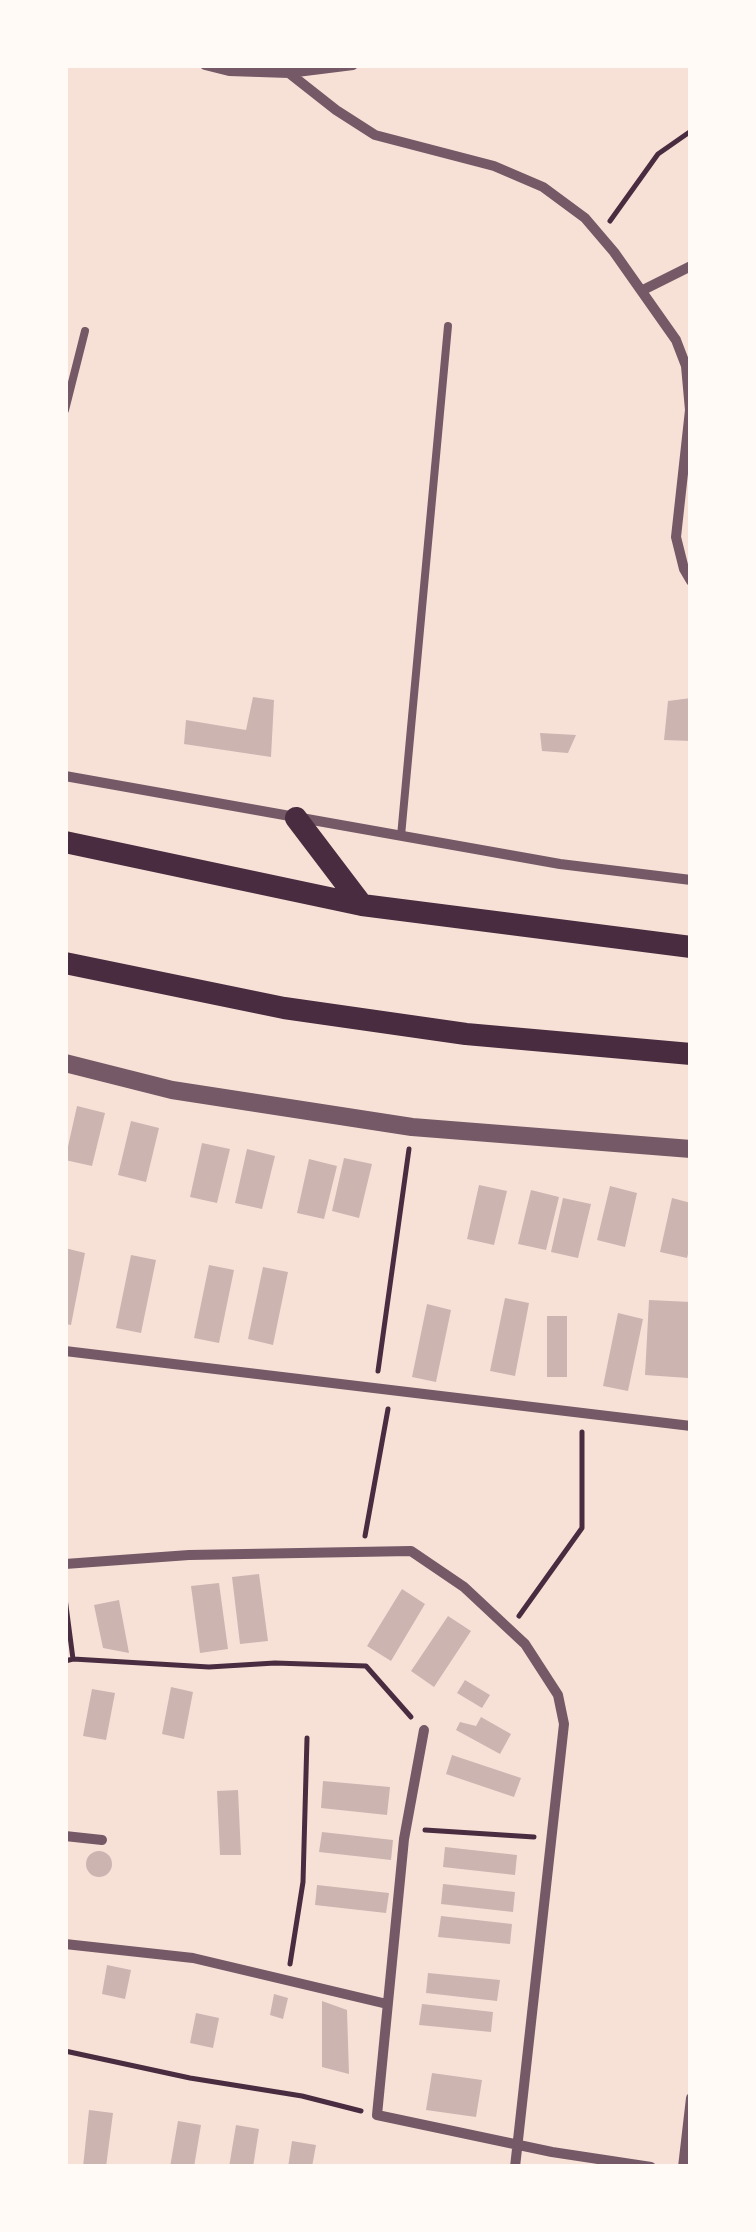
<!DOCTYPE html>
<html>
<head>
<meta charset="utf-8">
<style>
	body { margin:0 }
	#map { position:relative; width:756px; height:2232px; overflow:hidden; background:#f7e1d7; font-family:"Titillium Web",sans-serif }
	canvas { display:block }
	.frame { position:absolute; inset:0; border:68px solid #fffaf5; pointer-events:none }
</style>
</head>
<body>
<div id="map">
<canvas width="756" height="2232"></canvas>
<div class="frame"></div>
</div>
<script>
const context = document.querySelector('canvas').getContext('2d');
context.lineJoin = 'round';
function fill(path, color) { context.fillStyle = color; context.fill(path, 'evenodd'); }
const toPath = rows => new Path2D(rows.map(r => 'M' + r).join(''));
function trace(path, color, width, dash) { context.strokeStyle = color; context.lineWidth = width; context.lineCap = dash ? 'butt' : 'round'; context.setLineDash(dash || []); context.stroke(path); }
fill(toPath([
	[253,697,274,700,271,757,184,744,186,720,246,730],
	[691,698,691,741,664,740,668,701],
	[540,733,576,735,568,753,542,751],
	[77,1106,105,1113,92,1166,65,1160],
	[131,1121,159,1128,146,1182,118,1175],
	[202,1143,230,1149,217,1203,190,1197],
	[247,1149,275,1156,262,1209,235,1203],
	[344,1158,372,1164,359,1218,332,1211],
	[309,1159,337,1166,324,1219,297,1213],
	[479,1185,507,1191,494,1245,467,1239],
	[610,1186,637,1193,625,1247,597,1240],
	[531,1190,559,1197,546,1250,518,1244],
	[563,1198,591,1204,578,1258,551,1252],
	[672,1198,691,1203,691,1242,687,1258,660,1252],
	[65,1248,85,1253,71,1325,65,1324],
	[131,1255,156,1260,141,1333,116,1328],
	[209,1265,234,1270,219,1343,194,1338],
	[263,1267,288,1272,273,1345,248,1339],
	[505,1298,529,1303,515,1376,490,1371],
	[649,1300,691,1302,688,1378,645,1375],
	[427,1304,451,1310,436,1382,412,1377],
	[618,1313,643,1319,628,1391,603,1386],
	[547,1316,567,1316,567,1377,547,1377],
	[259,1574,268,1641,240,1644,232,1577],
	[219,1583,228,1649,200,1653,191,1586],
	[402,1589,425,1604,391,1661,367,1646],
	[119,1600,129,1653,103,1648,94,1605],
	[448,1616,471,1631,434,1687,411,1671],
	[465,1680,490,1695,482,1708,457,1693],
	[171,1687,193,1692,184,1739,162,1734],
	[92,1689,115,1693,106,1740,83,1736],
	[481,1717,511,1734,500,1754,456,1730,460,1722,476,1726],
	[452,1755,521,1778,514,1797,446,1774],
	[323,1781,390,1787,387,1815,321,1808],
	[238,1790,241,1855,220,1855,217,1791],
	[322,1832,393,1840,391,1860,319,1852],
	[445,1847,517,1855,515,1875,443,1867],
	'86 1864a13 13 0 1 1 26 0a13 13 0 1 1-26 0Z',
	[443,1884,515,1892,513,1912,441,1904],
	[317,1885,389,1893,386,1913,315,1905],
	[441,1916,512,1924,510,1944,438,1937],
	[107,1965,131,1970,125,1999,102,1994],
	[428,1973,500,1980,497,2001,426,1993],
	[274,1994,288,1998,283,2019,270,2015],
	[322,2001,347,2010,349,2074,322,2067],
	[422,2004,493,2012,491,2032,419,2025],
	[196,2013,219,2018,213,2048,190,2043],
	[432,2073,482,2080,476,2117,426,2110],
	[89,2110,113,2113,106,2167,83,2167],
	[178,2121,201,2125,194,2167,170,2167],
	[236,2125,259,2129,253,2167,229,2167],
	[292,2141,316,2145,312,2167,288,2167]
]), '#ccb4b1');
trace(toPath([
	[610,221,658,154,691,131],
	[378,1371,409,1149],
	[365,1536,388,1409],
	[65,1598,73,1659],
	[519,1616,582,1528,582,1432],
	[65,1661,73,1659,209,1667,275,1663,366,1666,411,1717],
	[425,1830,534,1837],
	[290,1964,303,1882,307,1738],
	[65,2051,190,2078,302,2096,361,2111]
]), '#4a2c40', 5);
trace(toPath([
	[65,410,85,331],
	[401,836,448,326]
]), '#755966', 8);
trace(toPath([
	[205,65,229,71,289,73,353,65],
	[289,73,336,110,375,135,494,166,543,187,585,218,614,252,676,340,686,366,690,410,676,537,684,569,691,581],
	[643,290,691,266],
	[65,776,560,864,691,880],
	[65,1351,691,1426],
	[65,1564,189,1555,411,1551,464,1587,525,1644,558,1695,564,1724,515,2167],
	[424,1730,404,1839,377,2115,552,2152,651,2167],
	[65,1836,102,1840],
	[65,1944,193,1958,387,2004],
	[683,2167,691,2098]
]), '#755966', 10);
trace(toPath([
	[65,1063,172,1090,412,1127,691,1149]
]), '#755966', 18);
trace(toPath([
	[296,818,362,905],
	[65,842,362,905,691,947],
	[65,963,284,1008,466,1034,691,1054]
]), '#4a2c40', 22);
</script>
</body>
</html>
